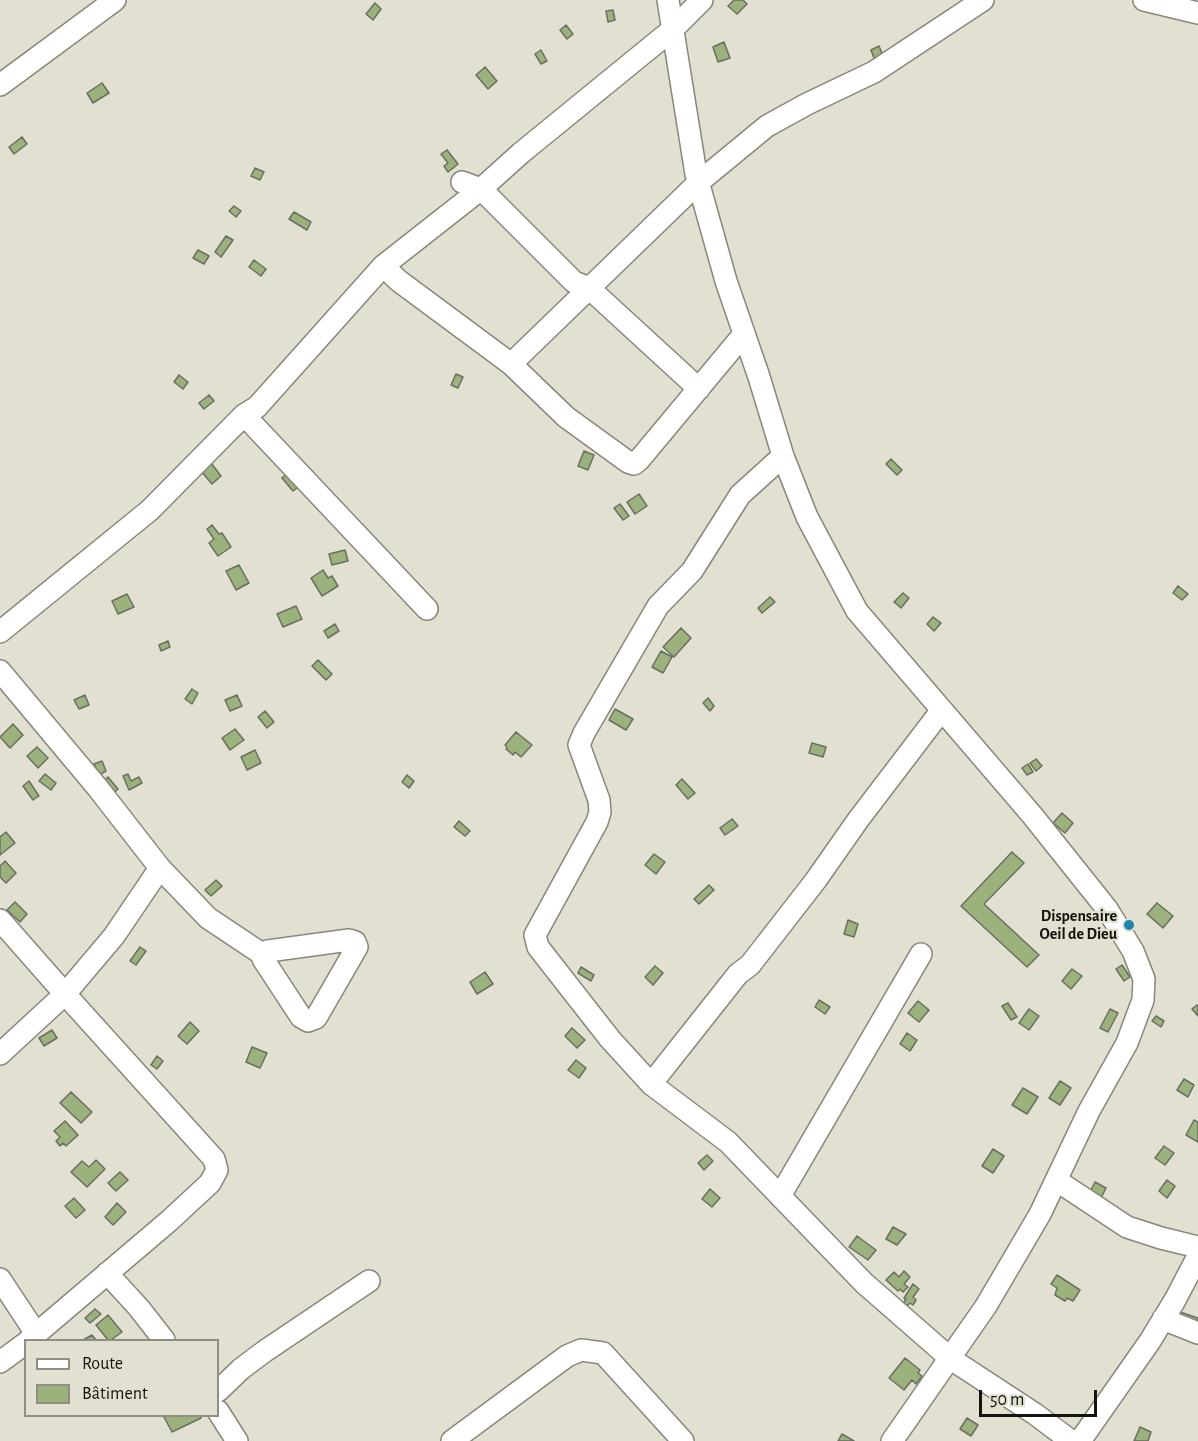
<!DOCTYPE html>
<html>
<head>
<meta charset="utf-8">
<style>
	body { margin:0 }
	#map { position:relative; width:1198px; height:1441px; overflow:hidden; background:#e2e0d1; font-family:"Alegreya Sans",sans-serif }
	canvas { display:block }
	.legend { position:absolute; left:24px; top:1339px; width:195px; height:78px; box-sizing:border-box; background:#e2e0d1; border:2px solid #908e83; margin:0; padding:8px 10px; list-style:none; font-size:18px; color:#14130e }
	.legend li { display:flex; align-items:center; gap:12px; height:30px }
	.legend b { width:30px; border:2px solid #908e83 }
	.scale { position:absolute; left:979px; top:1390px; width:118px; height:27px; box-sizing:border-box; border:3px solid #14130e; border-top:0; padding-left:8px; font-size:18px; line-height:21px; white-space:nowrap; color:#14130e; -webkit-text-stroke:4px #e2e0d1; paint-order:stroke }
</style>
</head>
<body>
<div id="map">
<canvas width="1198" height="1441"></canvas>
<ul class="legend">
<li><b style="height:8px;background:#fff"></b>Route</li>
<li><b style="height:16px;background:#9cb27c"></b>Bâtiment</li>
</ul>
<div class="scale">50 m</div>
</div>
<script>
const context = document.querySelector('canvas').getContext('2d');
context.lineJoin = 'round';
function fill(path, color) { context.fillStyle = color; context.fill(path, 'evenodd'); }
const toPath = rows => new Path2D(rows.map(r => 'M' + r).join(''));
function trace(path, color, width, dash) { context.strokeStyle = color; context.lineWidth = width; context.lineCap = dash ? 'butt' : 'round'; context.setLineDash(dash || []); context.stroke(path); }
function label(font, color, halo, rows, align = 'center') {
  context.font = font + ' "Alegreya Sans",sans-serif'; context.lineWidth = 4.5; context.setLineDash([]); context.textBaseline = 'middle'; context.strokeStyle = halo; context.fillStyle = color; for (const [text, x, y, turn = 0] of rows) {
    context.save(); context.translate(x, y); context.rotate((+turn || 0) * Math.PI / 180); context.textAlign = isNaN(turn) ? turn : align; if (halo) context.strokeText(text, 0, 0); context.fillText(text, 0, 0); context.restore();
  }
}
const building = toPath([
	[734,0,743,0,747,4,737,14,728,6,734,0],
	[375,3,381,9,373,20,366,14,375,3],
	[613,10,615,20,608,22,606,11,613,10],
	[566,25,573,34,567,39,560,30,566,25],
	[724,42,730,58,718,62,713,47,724,42],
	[879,46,886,63,877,66,871,50,879,46],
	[541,50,547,61,541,64,535,54,541,50],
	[485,67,497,81,488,89,476,75,485,67],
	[102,83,109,93,93,103,87,93,102,83],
	[22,137,27,144,14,154,9,147,22,137],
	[447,150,458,164,448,172,444,166,448,163,441,154,447,150],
	[255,168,264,172,260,180,251,176,255,168],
	[234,206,241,211,236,217,229,211,234,206],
	[294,212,311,222,307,230,289,219,294,212],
	[226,236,233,240,221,257,215,252,226,236],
	[198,250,209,256,204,264,193,258,198,250],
	[254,260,266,269,261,276,249,267,254,260],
	[456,374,463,377,458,388,451,385,456,374],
	[179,375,188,382,183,389,174,382,179,375],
	[209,395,214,401,204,409,199,403,209,395],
	[584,451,594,455,588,470,578,466,584,451],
	[891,459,902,470,897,475,886,464,891,459],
	[211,463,221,476,212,484,201,471,211,463],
	[290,471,301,485,293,491,282,478,290,471],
	[639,494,647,506,635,514,627,502,639,494],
	[620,504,629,516,623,520,614,508,620,504],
	[212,525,219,534,222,533,231,547,218,556,209,543,214,539,207,529,212,525],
	[345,550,348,561,332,565,329,554,345,550],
	[239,565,249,583,236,590,226,571,239,565],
	[323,570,328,578,332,576,338,586,322,596,311,578,323,570],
	[1178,586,1188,594,1182,600,1173,593,1178,586],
	[903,593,909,598,901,608,894,602,903,593],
	[127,594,134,607,118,614,112,601,127,594],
	[770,597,775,602,762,613,758,608,770,597],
	[296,606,302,619,283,627,277,614,296,606],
	[933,617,941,623,934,631,927,624,933,617],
	[335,624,339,631,328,638,324,631,335,624],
	[681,628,691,638,674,657,663,647,681,628],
	[168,641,170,647,161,651,159,645,168,641],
	[661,651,672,657,663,673,652,667,661,651],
	[318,660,332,674,326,680,312,666,318,660],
	[192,689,198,693,192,704,185,699,192,689],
	[85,695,89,705,79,709,74,700,85,695],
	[237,695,242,706,230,711,225,700,237,695],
	[708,698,714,706,710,711,703,703,708,698],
	[615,709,633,719,626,730,609,720,615,709],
	[265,711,274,722,267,728,258,717,265,711],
	[13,724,23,735,10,748,0,737,13,724],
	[235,729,244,740,230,750,222,738,235,729],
	[516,732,532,745,521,757,515,752,513,755,506,749,507,747,505,745,516,732],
	[812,743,826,747,823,757,809,753,812,743],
	[37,747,48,758,38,768,27,756,37,747],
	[255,750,261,763,247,770,241,757,255,750],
	[1036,759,1042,766,1036,771,1030,763,1036,759],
	[102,761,106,771,99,775,94,764,102,761],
	[1028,764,1033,772,1027,775,1022,768,1028,764],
	[45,774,56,783,51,790,39,781,45,774],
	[128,774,131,781,139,777,142,783,129,790,123,776,128,774],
	[407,775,414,781,409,788,402,782,407,775],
	[108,777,118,789,112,795,102,783,108,777],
	[682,779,695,793,688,799,676,785,682,779],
	[29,781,39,796,33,800,23,786,29,781],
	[1062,813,1073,823,1065,833,1053,823,1062,813],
	[732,819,738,826,725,835,720,828,732,819],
	[459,821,470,831,465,836,454,827,459,821],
	[6,832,15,843,0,855,0,837,6,832],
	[1012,852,1024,863,984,904,1039,955,1027,967,961,906,1012,852],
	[654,854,665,862,656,874,645,865,654,854],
	[5,861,16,873,6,883,0,877,0,866,5,861],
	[216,880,222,886,211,896,205,890,216,880],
	[709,885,714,890,699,904,694,899,709,885],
	[15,902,27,914,20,922,7,910,15,902],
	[1157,903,1173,916,1163,928,1147,914,1157,903],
	[848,920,858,924,854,937,844,934,848,920],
	[140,947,146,951,136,965,130,961,140,947],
	[1122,965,1130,977,1124,981,1116,969,1122,965],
	[655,966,663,973,653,985,645,977,655,966],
	[581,967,594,975,591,981,578,973,581,967],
	[1072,969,1082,976,1071,989,1062,981,1072,969],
	[485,972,493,984,477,994,470,982,485,972],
	[819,1000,830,1007,825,1014,815,1007,819,1000],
	[918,1001,929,1010,919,1022,908,1013,918,1001],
	[1008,1003,1017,1017,1011,1020,1002,1006,1008,1003],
	[1197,1005,1198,1006,1198,1016,1192,1009,1197,1005],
	[1029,1009,1039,1016,1029,1030,1019,1023,1029,1009],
	[1110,1009,1118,1013,1108,1032,1100,1028,1110,1009],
	[1156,1016,1164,1021,1161,1027,1152,1021,1156,1016],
	[190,1022,199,1031,187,1044,178,1036,190,1022],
	[572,1028,585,1040,577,1048,565,1036,572,1028],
	[52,1030,57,1038,44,1046,39,1038,52,1030],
	[907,1033,917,1040,910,1051,900,1044,907,1033],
	[252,1047,267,1053,260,1068,246,1062,252,1047],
	[157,1056,163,1061,157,1069,151,1065,157,1056],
	[576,1060,586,1068,579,1078,568,1070,576,1060],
	[1184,1079,1194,1085,1188,1097,1177,1090,1184,1079],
	[1060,1081,1071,1088,1060,1105,1049,1098,1060,1081],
	[1023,1088,1038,1097,1027,1114,1012,1105,1023,1088],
	[71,1092,92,1112,81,1123,60,1103,71,1092],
	[1194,1120,1198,1122,1198,1142,1186,1135,1194,1120],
	[65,1121,78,1135,66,1146,63,1143,60,1146,56,1141,60,1137,54,1131,65,1121],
	[1164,1146,1174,1153,1165,1165,1155,1158,1164,1146],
	[993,1149,1004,1156,993,1173,982,1166,993,1149],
	[707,1155,713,1161,704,1170,698,1163,707,1155],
	[96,1160,105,1169,87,1187,71,1172,82,1161,89,1167,96,1160],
	[120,1172,128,1180,116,1191,108,1183,120,1172],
	[1167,1180,1175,1186,1167,1198,1159,1191,1167,1180],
	[1095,1182,1106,1188,1101,1198,1090,1192,1095,1182],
	[710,1189,720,1198,712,1207,702,1199,710,1189],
	[74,1198,85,1210,76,1218,65,1206,74,1198],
	[117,1203,126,1212,113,1225,105,1217,117,1203],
	[893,1227,906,1234,897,1245,886,1239,893,1227],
	[857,1236,876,1250,868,1260,849,1247,857,1236],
	[904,1271,910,1277,904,1284,908,1287,903,1292,900,1289,898,1291,886,1280,894,1272,899,1277,904,1271],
	[1057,1275,1080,1290,1073,1301,1067,1298,1065,1301,1055,1295,1057,1288,1051,1284,1057,1275],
	[913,1284,919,1289,913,1297,916,1300,913,1305,910,1303,907,1306,903,1304,906,1299,904,1298,913,1284],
	[95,1309,101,1314,90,1323,85,1318,95,1309],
	[1177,1311,1198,1318,1198,1325,1175,1318,1177,1311],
	[108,1315,122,1332,111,1340,108,1340,96,1325,108,1315],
	[92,1335,96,1340,83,1340,92,1335],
	[905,1358,920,1370,918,1373,922,1376,916,1384,912,1380,904,1390,889,1378,905,1358],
	[168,1416,200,1416,201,1418,172,1432,164,1417,168,1416],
	[967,1418,978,1425,971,1436,960,1429,967,1418],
	[1140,1427,1151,1432,1148,1441,1134,1441,1140,1427],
	[842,1434,854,1441,838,1441,842,1434]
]);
fill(building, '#9cb27c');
trace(building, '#6a6f63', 1.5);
const minor = toPath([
	[668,0,696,174,726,281,759,377,783,456,807,517,857,611,1032,815,1107,909,1133,951,1144,979,1143,1000,1127,1043,1089,1111,1040,1214,986,1306,892,1441],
	[1144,0,1198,13],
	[0,85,115,0],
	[462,182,481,189,574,282,589,288,699,389],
	[383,266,399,281,511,364,566,417,628,462,634,464,639,460,744,334],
	[511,364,699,182,767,126,807,104,874,72,983,0],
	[244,415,427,609],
	[783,456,740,495,692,571,658,606,584,733,579,745,599,800,600,812,597,822,535,935,538,947,610,1039,651,1084,728,1142,864,1283,951,1359,1035,1414,1071,1441],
	[0,632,150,510,244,415,257,407,383,266,481,189,521,153,673,29,702,0],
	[0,671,97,787,160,868,114,936,65,994,214,1159,217,1170,210,1183,169,1221,29,1340],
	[160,868,208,918,262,954,263,959,301,1017,308,1021,316,1018,357,947,355,942,349,940,268,951,262,954],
	[0,920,65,994,0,1054],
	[651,1084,738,974,750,965,816,880,858,820,941,711],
	[1056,1180,1127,1227,1161,1238,1198,1247],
	[780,1196,921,954],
	[107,1273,139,1308,164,1340],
	[0,1279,37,1335],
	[1163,1319,1198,1333],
	[0,1362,26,1343],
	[218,1391,241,1369,265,1351,369,1281],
	[218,1411,237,1441],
	[452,1441,567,1356,581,1350,603,1353,683,1441],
	[1080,1441,1150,1341,1175,1300,1198,1256]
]);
trace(minor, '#888779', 24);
trace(minor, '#fff', 21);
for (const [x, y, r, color] of [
	[1129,925,6,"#1c85ae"]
]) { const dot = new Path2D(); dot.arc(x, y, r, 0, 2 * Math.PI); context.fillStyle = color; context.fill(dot); trace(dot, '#e2e0d1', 2); }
label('bold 16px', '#14130e', '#e2e0d1', [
	["Dispensaire",1117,916],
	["Oeil de Dieu",1117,934]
], 'right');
</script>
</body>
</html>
